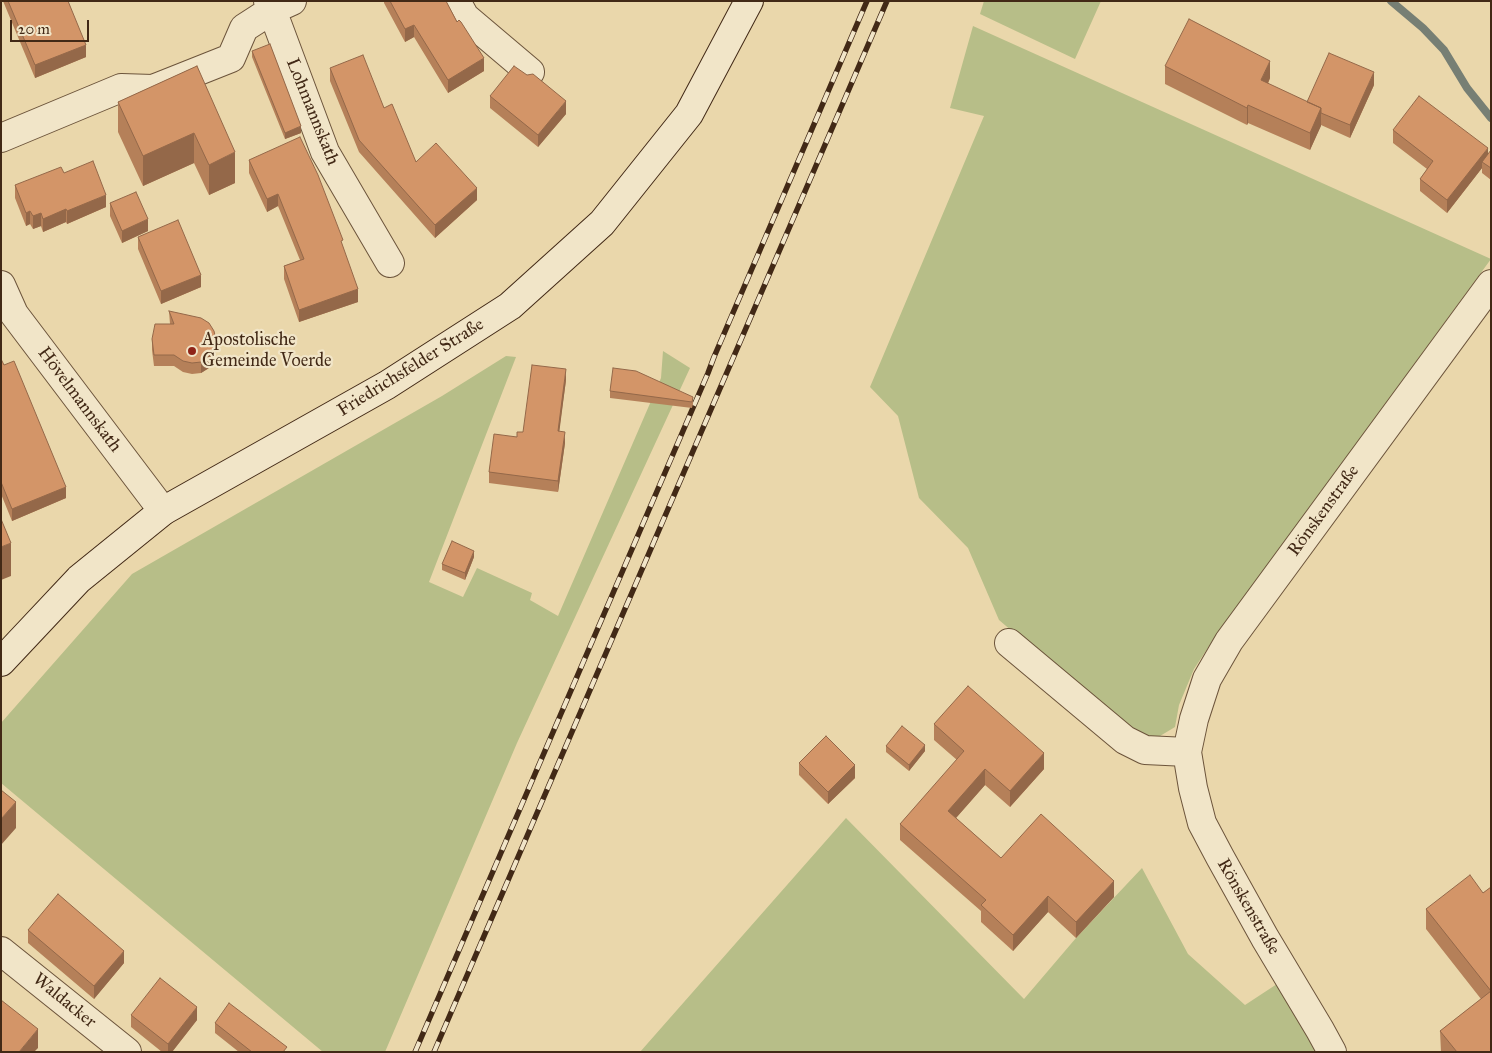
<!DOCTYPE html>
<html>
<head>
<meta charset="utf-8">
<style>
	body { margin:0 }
	#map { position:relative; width:1492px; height:1053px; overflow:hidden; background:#ead7ab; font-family:"IM FELL Great Primer",serif }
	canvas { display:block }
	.frame { position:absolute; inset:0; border:2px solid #422916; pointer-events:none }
	.scale { position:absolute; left:10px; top:20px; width:79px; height:22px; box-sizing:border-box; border:2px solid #422916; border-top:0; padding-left:6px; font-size:15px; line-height:18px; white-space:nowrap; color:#422916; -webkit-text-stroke:4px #f1e5c8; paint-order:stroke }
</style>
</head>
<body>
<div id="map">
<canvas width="1492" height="1053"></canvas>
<div class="frame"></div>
<div class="scale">20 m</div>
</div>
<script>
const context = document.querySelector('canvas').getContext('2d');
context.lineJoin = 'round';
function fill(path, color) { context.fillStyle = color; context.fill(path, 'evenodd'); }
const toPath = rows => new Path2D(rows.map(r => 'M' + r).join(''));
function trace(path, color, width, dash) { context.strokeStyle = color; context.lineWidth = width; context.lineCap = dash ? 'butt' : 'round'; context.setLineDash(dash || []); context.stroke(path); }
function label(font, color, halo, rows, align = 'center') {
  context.font = font + ' "IM FELL Great Primer",serif'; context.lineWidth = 4.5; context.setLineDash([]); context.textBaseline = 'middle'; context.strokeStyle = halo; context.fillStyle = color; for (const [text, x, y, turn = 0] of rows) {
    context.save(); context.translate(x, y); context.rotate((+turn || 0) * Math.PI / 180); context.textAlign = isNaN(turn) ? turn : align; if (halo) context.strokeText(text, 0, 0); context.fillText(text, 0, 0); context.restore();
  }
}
fill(toPath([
	[984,1,1101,1,1075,59,980,14],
	[973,26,1491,259,1217,634,1194,669,1179,705,1175,727,1160,736,1144,738,1128,730,999,620,968,548,919,498,898,416,870,387,984,116,950,108],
	[663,351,690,368,517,743,385,1052,323,1052,1,783,1,723,132,574,442,396,506,356,516,357,429,582,463,597,477,568,532,593,530,600,558,616,661,378],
	[846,818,1024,999,1076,938,1142,868,1188,954,1245,1005,1277,984,1319,1052,640,1052]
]), '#b7be88');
trace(toPath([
	[1391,1,1423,28,1444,50,1467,88,1491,118]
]), '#777f74', 8);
const minor = toPath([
	[268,1,272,10,325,152,390,263],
	[456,1,465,17,530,72],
	[1,138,121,88,153,89,231,58,244,28,272,10,292,1],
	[1,285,14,314,163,511],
	[1009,643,1125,740,1145,750,1187,752],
	[1,951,127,1052],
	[1332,1052,1320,1030,1265,938,1220,857,1202,823,1193,788,1187,752,1194,719,1207,679,1229,641,1491,284]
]);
const secondary = toPath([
	[1,662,79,579,163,511,387,385,510,306,602,223,689,114,749,1]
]);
trace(minor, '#6c543b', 30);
trace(secondary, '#422916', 30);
trace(minor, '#f1e5c8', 28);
trace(secondary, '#f1e5c8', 28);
const rail = toPath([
	[415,1052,708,373,714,357,867,1],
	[434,1052,887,1]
]);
trace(rail, '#422916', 5.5);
trace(rail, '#f1e5c8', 4, [11]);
fill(toPath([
	[3,1,68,1,86,57,35,78],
	[384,1,446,1,484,71,448,93,414,37,405,42,384,3],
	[252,51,301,133,285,139,252,57],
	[197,66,235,183,209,195,194,163,143,186,118,132,118,102],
	[1165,66,1270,78,1268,84,1307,102,1374,85,1350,138,1321,125,1310,150,1248,123,1247,125,1165,84],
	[330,68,384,108,416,162,477,200,435,238,359,152,330,81],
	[490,96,566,114,538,147,490,108],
	[1393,130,1488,155,1491,150,1491,180,1482,173,1482,168,1447,213,1420,191,1420,179,1427,169,1393,143],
	[249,160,343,248,358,302,299,322,284,279,284,266,300,260,278,206,267,212,249,173],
	[64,173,106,207,67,224,66,222,43,232,41,226,33,229,30,224,26,226,15,198,15,185],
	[110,203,148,231,122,243,110,216],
	[138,237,201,287,161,304,138,249],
	[169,311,216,351,214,360,209,368,201,373,192,374,183,372,174,366,154,366,152,350,152,339,170,324],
	[1,359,66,498,12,521,1,494],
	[566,380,559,431,565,443,558,492,489,483,489,472,517,437,523,432],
	[610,391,693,397,693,404,692,408,610,398],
	[474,557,465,580,442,570,442,564],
	[934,724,1044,769,1010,807,985,785,956,818,1001,858,1114,897,1076,938,1048,912,1013,951,981,922,981,911,900,840,900,824,957,760,934,740],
	[886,746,925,751,909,771,886,752],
	[799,763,855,778,828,804,799,775],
	[1491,887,1491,1052,1441,1052,1440,1031,1481,999,1426,929,1426,909,1483,893],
	[28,930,124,963,94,999,28,943],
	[131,1015,197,1020,172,1052,162,1052,131,1027],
	[215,1023,287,1052,239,1052,215,1033]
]), '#b58059');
fill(toPath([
	[414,25,414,37,405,42,405,29],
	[86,45,86,57,35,78,35,65],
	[484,58,484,71,448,93,448,80],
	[1270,61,1270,78,1261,98,1261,80],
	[1374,72,1374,85,1350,138,1350,125],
	[566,101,566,114,538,147,538,135],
	[1248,105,1248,123,1247,125,1247,108],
	[1321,108,1321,126,1310,150,1310,133],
	[301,126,301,133,285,139,285,133],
	[194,133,194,163,143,186,143,156],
	[1488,148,1488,161,1482,162,1482,168,1447,213,1447,200],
	[235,152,235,183,209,195,209,165],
	[477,188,477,200,435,238,435,225],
	[278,194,278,206,267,212,267,199],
	[106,195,106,207,67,224,67,211],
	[66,209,66,222,43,232,43,219],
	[30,211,30,224,26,226,26,213],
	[41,213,41,226,33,229,33,216],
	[148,219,148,231,122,243,122,231],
	[201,275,201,287,161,304,161,291],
	[358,289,358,302,299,322,299,310],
	[216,340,216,351,214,360,209,368,201,373,201,362],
	[566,369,566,380,558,442,558,431],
	[565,432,565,443,558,492,558,481],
	[66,487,66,498,12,521,12,509],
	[11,543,11,576,1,580,1,547],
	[474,551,474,557,465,580,465,573],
	[925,745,925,751,909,771,909,765],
	[1044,753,1044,769,1010,807,1010,791],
	[855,765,855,778,828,804,828,792],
	[985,769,985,785,948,827,948,811],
	[16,802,16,828,1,845,1,819],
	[1114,881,1114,897,1076,938,1076,922],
	[1048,896,1048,912,1013,951,1013,935],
	[124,951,124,963,94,999,94,986],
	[197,1007,197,1020,172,1052,168,1052,168,1044],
	[38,1029,38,1048,34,1052,19,1052]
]), '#946849');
const building = toPath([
	[8,1,68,1,86,45,35,65,8,1],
	[390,1,446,1,457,22,459,20,461,22,484,58,448,80,414,25,405,29,390,1],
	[1189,19,1270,61,1261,80,1321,108,1310,133,1248,105,1247,108,1165,66,1189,19],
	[270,44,301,126,285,133,252,51,270,44],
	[1329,53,1374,72,1350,125,1321,113,1321,108,1307,102,1329,53],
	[363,55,384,108,392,104,416,162,436,143,477,188,435,225,359,140,330,68,363,55],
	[197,66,235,152,209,165,194,133,143,156,118,102,197,66],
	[514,66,527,75,533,74,566,101,538,135,490,96,514,66],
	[1419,96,1488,148,1447,200,1420,179,1433,161,1393,130,1419,96],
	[300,137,318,175,343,240,341,241,358,289,299,310,284,266,304,259,278,194,267,199,249,160,300,137],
	[1491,150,1491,168,1482,162,1491,150],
	[93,161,106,195,67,211,66,209,43,219,41,213,33,216,30,211,26,213,15,185,61,167,64,173,93,161],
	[136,192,148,219,122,231,110,203,136,192],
	[178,220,201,275,161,291,138,237,178,220],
	[169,311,201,318,209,323,214,331,216,340,214,349,209,356,201,362,192,363,183,361,174,355,154,355,152,339,155,324,174,324,169,311],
	[1,359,4,365,14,361,66,487,12,509,1,482,1,359],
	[532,365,566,369,558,431,565,432,558,481,489,472,494,434,517,437,517,432,523,432,532,365],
	[613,368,636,371,693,397,692,402,610,391,613,368],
	[1,519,11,543,1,547,1,519],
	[452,541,474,551,465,573,442,564,452,541],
	[968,686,1044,753,1010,791,985,769,948,811,1001,858,1041,814,1114,881,1076,922,1048,896,1013,935,981,905,986,900,900,824,964,751,934,724,968,686],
	[902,726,925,745,909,765,886,746,902,726],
	[826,736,855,765,828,792,799,763,826,736],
	[1,790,16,802,1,819,1,790],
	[1470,875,1483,893,1491,887,1491,1052,1457,1052,1440,1031,1491,991,1426,909,1470,875],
	[58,894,124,951,94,986,28,930,58,894],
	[160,978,197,1007,168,1044,131,1015,160,978],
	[1,1000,38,1029,19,1052,1,1052,1,1000],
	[229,1003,287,1047,283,1052,252,1052,215,1023,229,1003]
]);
fill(building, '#d39568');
trace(building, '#946849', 1);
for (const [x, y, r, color] of [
	[192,351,5,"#8f2418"]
]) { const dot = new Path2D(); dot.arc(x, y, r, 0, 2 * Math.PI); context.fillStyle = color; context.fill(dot); trace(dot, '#f1e5c8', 2); }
label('18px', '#422916', '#f1e5c8', [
	["Lohmannskath",312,112,68],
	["Friedrichsfelder Straße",411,368,-32],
	["Hövelmannskath",79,400,53],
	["Rönskenstraße",1324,511,-54],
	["Rönskenstraße",1248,907,60],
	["Waldacker",64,1001,39]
]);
label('18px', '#422916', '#f1e5c8', [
	["Apostolische",202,341],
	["Gemeinde Voerde",202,362]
], 'left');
</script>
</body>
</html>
